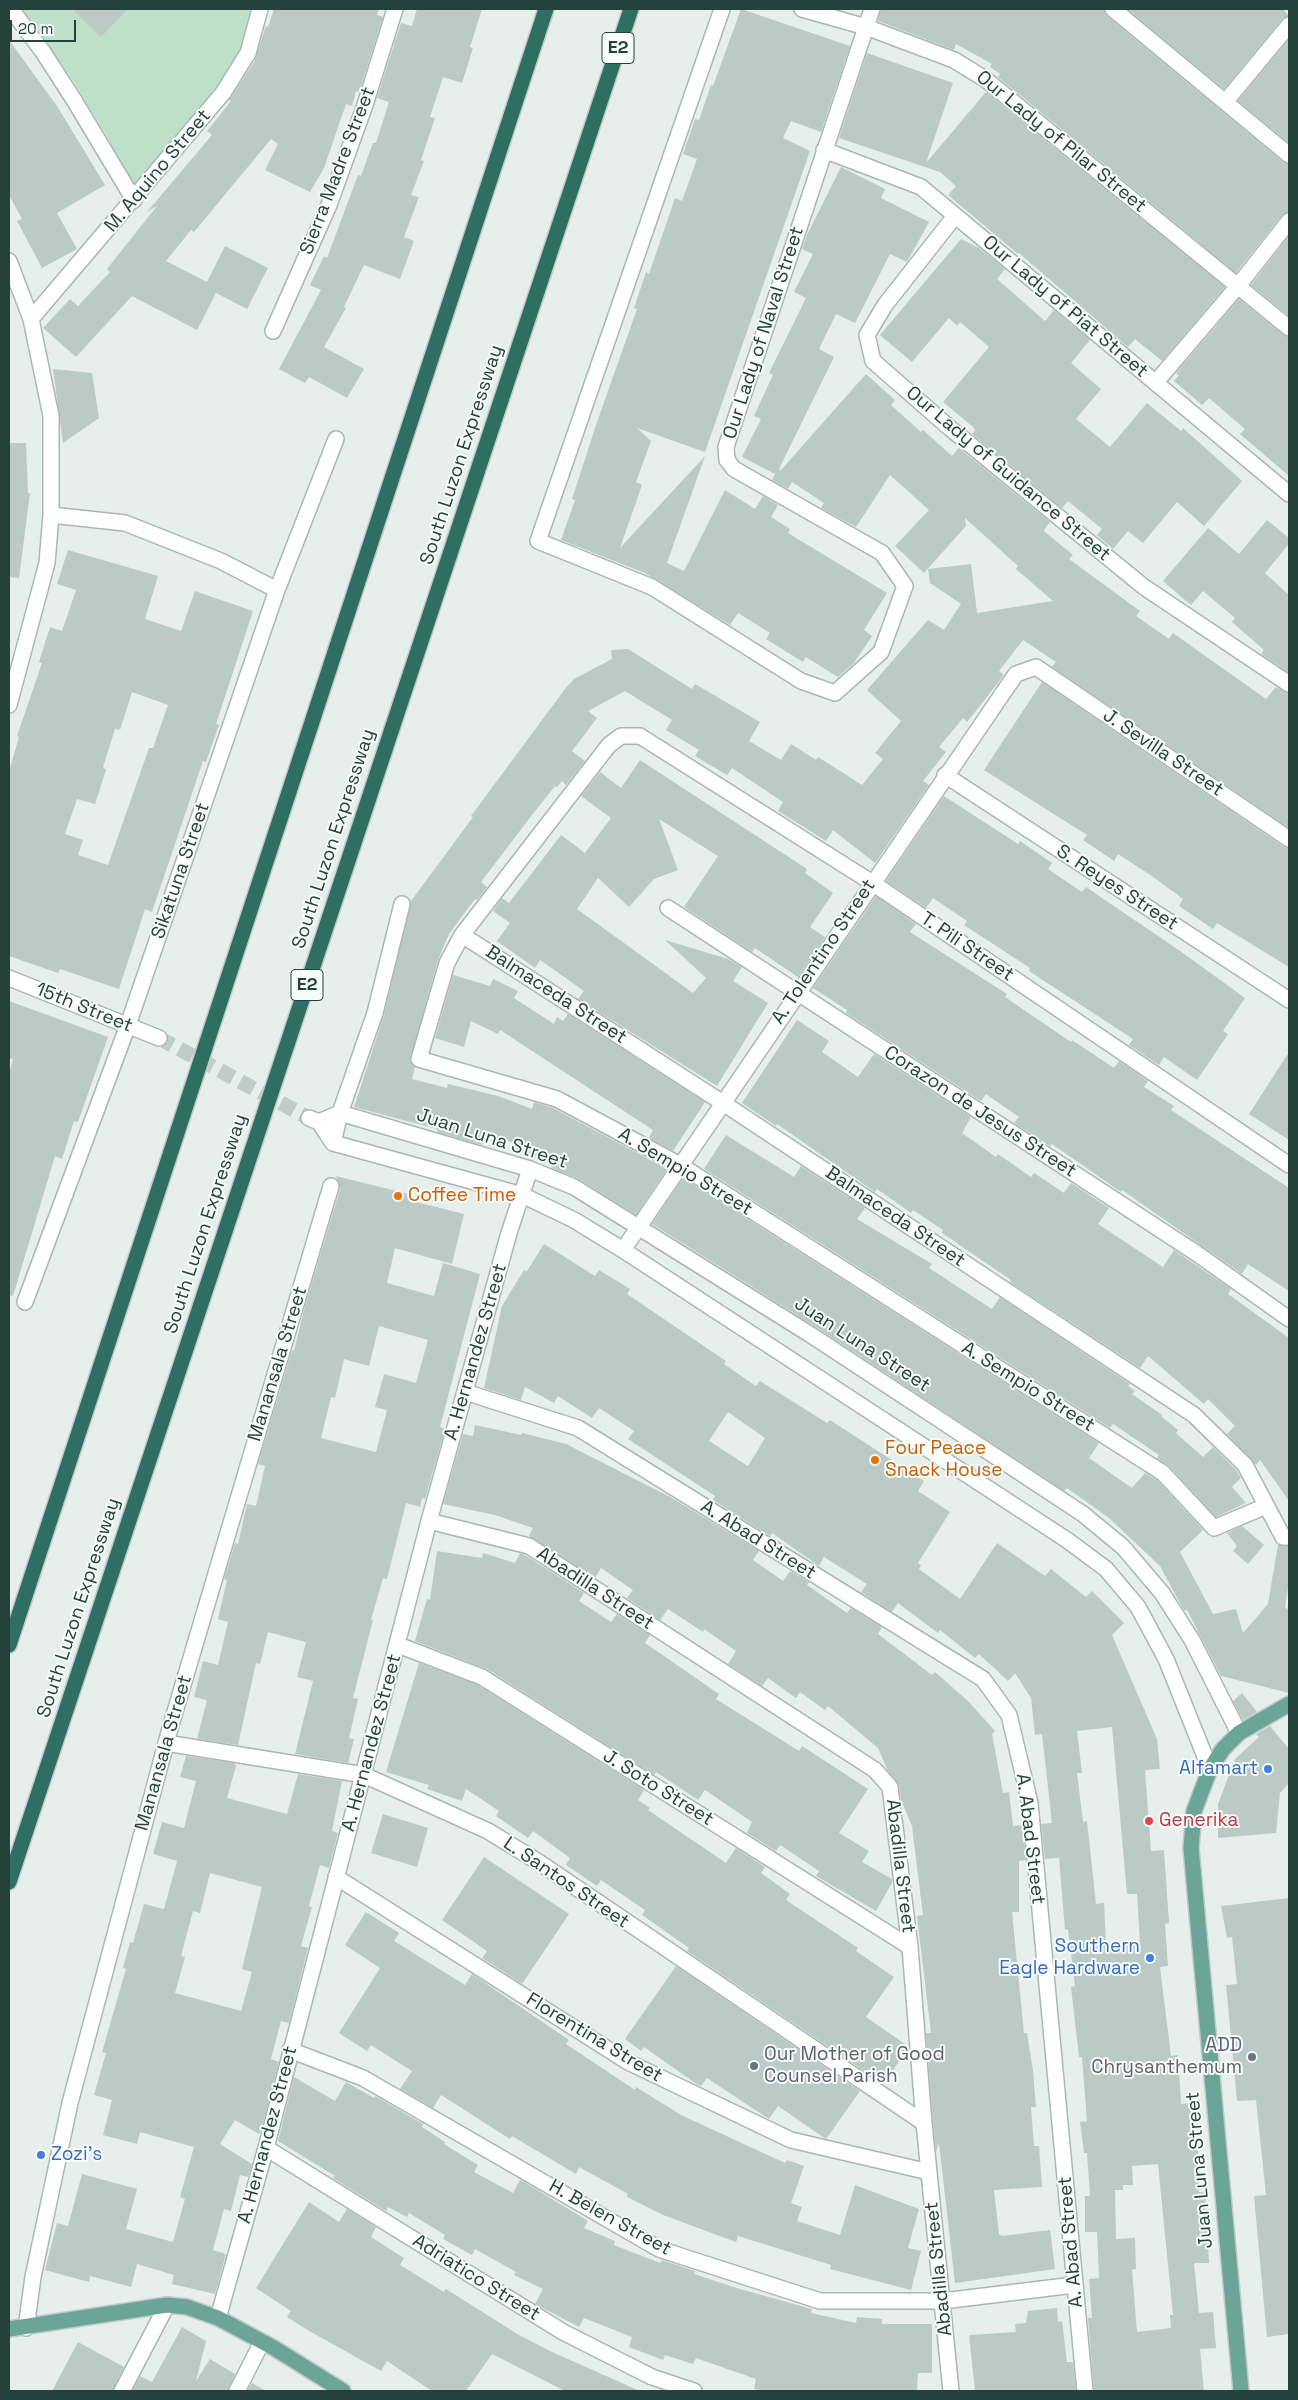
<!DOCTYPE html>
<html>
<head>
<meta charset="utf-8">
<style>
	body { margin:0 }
	#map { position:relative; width:1298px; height:2400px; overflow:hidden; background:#e6efeb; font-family:"Space Grotesk",sans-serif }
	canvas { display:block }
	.frame { position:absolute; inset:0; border:10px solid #24423a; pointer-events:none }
	.scale { position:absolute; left:10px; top:20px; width:66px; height:22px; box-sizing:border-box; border:2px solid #24423a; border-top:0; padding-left:6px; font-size:15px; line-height:18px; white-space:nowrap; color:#24423a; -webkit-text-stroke:4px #f7fbf9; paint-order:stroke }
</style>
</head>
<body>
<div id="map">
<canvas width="1298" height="2400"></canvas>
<div class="frame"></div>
<div class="scale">20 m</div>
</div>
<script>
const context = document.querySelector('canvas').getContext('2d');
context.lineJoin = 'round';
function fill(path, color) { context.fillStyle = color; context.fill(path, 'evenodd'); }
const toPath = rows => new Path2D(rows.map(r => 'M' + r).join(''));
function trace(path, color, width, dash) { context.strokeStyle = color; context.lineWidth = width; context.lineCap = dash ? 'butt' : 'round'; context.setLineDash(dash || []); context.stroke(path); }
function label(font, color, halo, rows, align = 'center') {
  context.font = font + ' "Space Grotesk",sans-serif'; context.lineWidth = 4; context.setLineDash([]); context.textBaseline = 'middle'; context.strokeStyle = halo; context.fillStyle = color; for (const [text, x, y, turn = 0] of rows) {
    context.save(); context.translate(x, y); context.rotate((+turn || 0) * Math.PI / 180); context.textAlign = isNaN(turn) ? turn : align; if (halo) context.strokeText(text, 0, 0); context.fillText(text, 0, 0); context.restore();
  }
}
fill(toPath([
	[22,9,258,9,237,69,134,192,108,138,74,82]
]), '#bfe0c8');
fill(toPath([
	[72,9,128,9,101,37],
	[274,9,379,9,377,15,383,17,359,92,356,91,352,106,346,104,324,168,310,192,265,170,278,144,271,139,194,232,191,230,166,261,207,282,225,246,268,268,247,309,216,293,197,330,132,296,76,357,43,328,70,299,78,306,110,272,107,269,157,206,147,212,212,135,207,131,231,101,229,100,254,62,266,26,268,27],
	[417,9,482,9,470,47,473,48,462,83,443,77,430,117,435,118,421,160,424,161,411,195,419,197,404,237,414,241,400,279,364,265,344,307,346,308,324,347,364,369,347,398,309,377,305,383,279,369,321,290,310,285,324,256,327,258,358,175,361,176,373,143,376,143,389,102,377,98,401,23,412,26],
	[741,9,850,46,821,132,791,121,783,138,810,151,705,452,637,428,651,441,636,482,642,485,620,548,705,456,667,563,684,571,725,490,755,509,763,496,778,505,771,517,790,529,788,533,887,593,864,630,872,636,854,663,838,677,806,657,803,662,766,639,770,633,738,613,730,625,645,573,561,540,575,500,572,499,597,422,637,309,634,308,646,272,649,274,675,198,682,201,697,159,683,154,695,119,699,120,711,85,713,86],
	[881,9,1104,9,1107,16,1283,162,1289,164,1289,212,1282,215,1236,273,998,77,1000,74,990,67,992,64,956,44,954,50,878,21],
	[1127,9,1283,9,1289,16,1282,19,1224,89],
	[1289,39,1289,143,1238,101],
	[9,40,57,106,105,185,57,213,77,249,42,268,17,221,22,219,9,195],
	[867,53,953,83,926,163,986,92,1225,287,1162,361,1135,339,1128,347,1019,253,1018,254,948,195,956,186,940,172,839,138],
	[841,167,885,189,881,198,929,222,907,262,890,254,855,323,836,314,819,349,834,357,779,469,781,470,866,374,895,400,891,405,921,432,923,430,952,456,959,448,1050,522,1044,530,1045,532,1073,555,1069,559,1140,611,1136,616,1169,639,1173,633,1266,699,1276,687,1289,693,1289,828,1052,667,1056,662,1023,640,999,671,1004,675,979,707,967,722,963,718,939,747,946,752,923,781,929,785,875,863,833,830,826,841,778,811,783,802,732,768,727,775,695,756,699,750,666,730,672,720,625,691,588,711,597,718,572,751,585,761,566,785,562,781,557,787,555,786,532,815,481,882,487,887,477,900,475,899,449,934,438,960,410,1061,415,1067,412,1079,447,1088,448,1084,498,1096,532,1109,534,1102,553,1108,667,1169,636,1215,579,1179,551,1168,553,1164,516,1150,518,1145,485,1132,482,1145,437,1132,437,1129,354,1107,384,1015,411,901,473,817,471,816,565,689,574,679,612,659,611,650,628,649,692,689,695,684,760,722,749,741,781,760,791,744,816,760,818,757,862,785,883,759,875,753,901,721,867,690,928,620,944,630,961,604,930,583,928,569,971,564,977,613,1053,601,1016,569,1018,566,965,518,966,526,924,573,895,546,929,510,890,475,856,527,821,508,824,503,792,482,788,489,772,480,775,474,742,457,761,419,754,416,773,375,769,373,806,298,794,292,813,254,802,249,807,235],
	[1288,237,1289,238,1289,316,1251,285],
	[961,239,979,248,1005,269,997,279,1045,321,1054,310,1090,340,1071,363,1101,389,1076,419,1110,447,1147,403,1181,431,1183,428,1242,481,1204,526,1177,502,1143,543,1128,531,1113,549,1097,535,1102,529,1068,501,1062,508,972,434,975,430,973,427,943,402,989,347,960,322,957,326,949,318,912,362,880,335],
	[1239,299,1283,335,1289,337,1289,476,1240,434,1245,429,1209,398,1202,405,1174,381,1179,375,1176,373],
	[53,369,92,373,99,418,63,443],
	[9,443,26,443,28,493,30,493,19,578,9,577],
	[1267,520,1289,538,1289,544,1265,573,1289,595,1289,673,1261,654,1264,650,1232,622,1235,618,1203,591,1191,605,1163,581,1208,528,1239,554],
	[68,550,158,576,145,619,181,631,195,591,253,611,216,724,219,725,206,762,203,761,152,912,145,909,119,989,60,969,58,973,9,956,9,771,19,737,17,736,42,663,39,662,50,627,62,631,76,590,57,584],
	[132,692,168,705,153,748,149,748,108,865,78,855,83,840,65,834,77,799,95,804,106,770,103,767,115,729,120,730],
	[1042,682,1284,847,1289,848,1289,967,1217,923,1213,929,1179,906,1183,899,1152,876,1118,854,1114,861,1083,840,1087,835,984,770],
	[640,760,807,869,805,873,833,893,810,927,825,937,798,977,755,948,752,952,684,907,718,856,659,819,678,870,654,879,629,907,598,878,577,909,693,993,706,978,665,940,728,959,742,967,733,981,768,1003,717,1086,578,999,584,991,540,960,535,968,497,941,510,923,493,911,502,898,509,903,561,835,585,853,611,818,581,796,600,772,621,788],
	[944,796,1018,844,1020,841,1052,863,1048,869,1082,892,1086,887,1183,953,1245,998,1223,1031,1228,1034,1197,1080,1164,1057,1159,1065,1129,1045,1133,1039,1029,971,1030,968,964,925,967,921,933,898,926,908,886,881],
	[876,896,916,924,910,932,1007,994,1005,997,1071,1042,1072,1040,1114,1068,1119,1061,1148,1081,1144,1087,1174,1106,1171,1110,1289,1188,1289,1291,1248,1264,1242,1274,1122,1190,1121,1192,1052,1144,1050,1146,1014,1123,1019,1117,986,1094,981,1101,846,1013,847,1010,813,988],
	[453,975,490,986,493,979,518,991,514,998,554,1024,557,1017,563,1021,568,1014,705,1102,673,1151,649,1138,653,1130,500,1030,498,1034,471,1021,464,1047,435,1038],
	[9,1001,108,1037,78,1122,74,1121,62,1159,55,1156,13,1296,9,1295,9,1074,13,1059,9,1058],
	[797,1020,829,1041,822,1052,858,1077,874,1054,971,1117,962,1133,996,1157,998,1154,1031,1177,1034,1173,1064,1193,1071,1183,1109,1208,1098,1224,1163,1267,1174,1250,1231,1289,1228,1294,1289,1338,1289,1501,1260,1460,1256,1465,1227,1434,1235,1426,1208,1399,1204,1404,1148,1356,1140,1368,1010,1282,1011,1280,942,1233,943,1230,913,1210,911,1213,877,1189,875,1192,777,1124,776,1126,742,1103],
	[1289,1052,1289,1140,1249,1114],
	[726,1135,794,1177,801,1166,865,1208,857,1219,932,1264,929,1268,958,1287,992,1309,1000,1297,1130,1384,1128,1386,1135,1391,1132,1394,1162,1415,1161,1416,1178,1430,1176,1433,1203,1457,1213,1447,1237,1471,1241,1478,1232,1487,1246,1503,1216,1517,1170,1467,1157,1458,1159,1455,1113,1424,1110,1428,704,1169],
	[336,1176,413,1195,412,1201,464,1214,452,1264,395,1248,387,1283,434,1296,443,1263,480,1274,440,1427,445,1429,425,1499,422,1498,420,1507,406,1503,387,1579,383,1578,371,1620,373,1620,353,1698,358,1699,349,1738,354,1739,348,1763,295,1754,313,1681,297,1677,306,1642,268,1632,260,1664,256,1663,238,1745,197,1739,207,1700,194,1697,203,1661,218,1665,228,1622,218,1619,227,1580,224,1579,235,1543,238,1544,247,1504,256,1506,265,1466,258,1464,292,1350,294,1351,305,1306,340,1189],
	[379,1326,428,1340,416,1383,384,1374,375,1407,387,1410,376,1452,321,1438,331,1397,335,1398,344,1359,369,1366],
	[683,1178,1099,1443,1089,1458,1132,1488,1145,1473,1157,1480,1203,1530,1180,1552,1213,1614,1236,1609,1243,1633,1268,1604,1278,1545,1289,1546,1289,1581,1285,1608,1289,1609,1289,1693,1221,1676,1187,1610,1185,1611,1182,1607,1160,1566,1109,1518,1067,1488,1064,1491,816,1327,652,1224],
	[544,1244,595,1276,599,1270,630,1289,627,1294,726,1361,724,1364,756,1386,760,1381,827,1423,830,1420,924,1481,918,1491,950,1512,918,1563,921,1565,919,1569,960,1599,997,1543,1045,1576,1051,1569,1086,1597,1092,1591,1124,1623,1112,1635,1157,1739,1160,1769,1145,1770,1151,1851,1164,1850,1169,1923,1165,1924,1168,1966,1160,1967,1171,2056,1178,2055,1181,2104,1190,2103,1194,2149,1198,2149,1199,2192,1205,2192,1209,2263,1194,2263,1199,2313,1213,2312,1216,2348,1200,2349,1204,2391,1094,2391,1088,2318,1092,2318,1089,2279,1099,2278,1097,2232,1085,2232,1085,2196,1090,2196,1087,2153,1084,2153,1080,2122,1087,2121,1082,2057,1079,2057,1071,1987,1075,1986,1068,1929,1065,1930,1059,1858,1045,1859,1041,1824,1052,1823,1042,1734,1035,1735,1031,1698,1015,1673,1008,1681,979,1654,975,1658,940,1630,938,1633,898,1603,892,1612,861,1592,867,1584,824,1557,819,1566,772,1533,770,1536,713,1500,715,1496,628,1439,634,1431,599,1408,592,1418,558,1396,554,1403,525,1387,521,1400,484,1388,502,1306,524,1270,527,1271],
	[728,1412,765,1438,748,1466,709,1441],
	[1112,1727,1127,1894,1137,1894,1140,1944,1106,1946,1104,1903,1096,1904,1087,1821,1083,1822,1077,1773,1082,1773,1077,1731],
	[1158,2164,1173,2315,1170,2315,1171,2328,1137,2332,1132,2270,1136,2269,1135,2238,1116,2239,1115,2190,1123,2190,1123,2185,1133,2185,1132,2166],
	[475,1425,521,1435,522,1433,566,1444,672,1498,759,1551,753,1560,783,1581,790,1571,809,1582,807,1585,847,1613,851,1608,882,1627,878,1634,932,1675,935,1672,968,1701,995,1731,992,1734,1003,1793,1009,1792,1013,1826,1023,1825,1026,1860,1019,1861,1019,1912,1012,1912,1024,2033,1027,2033,1033,2071,1036,2107,1031,2107,1034,2146,1039,2146,1042,2187,994,2190,999,2234,1002,2236,1050,2230,1055,2269,955,2283,939,2143,936,2152,933,2122,926,2033,931,2033,917,1916,923,1915,912,1826,901,1800,899,1785,888,1771,878,1748,828,1706,825,1710,800,1692,796,1698,768,1678,762,1686,728,1664,736,1651,704,1629,703,1632,668,1609,660,1620,627,1598,633,1590,601,1568,595,1578,529,1536,533,1528,495,1515,443,1504,463,1434,473,1436],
	[1242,1526,1264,1545,1248,1564,1233,1551,1237,1546,1227,1533],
	[437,1551,482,1558,483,1553,515,1563,520,1553,525,1555,584,1593,579,1601,611,1622,617,1614,650,1635,645,1643,719,1694,716,1699,799,1751,802,1746,868,1789,839,1833,869,1851,862,1862,892,1879,892,1883,876,1911,816,1876,819,1871,780,1845,776,1851,747,1833,752,1822,705,1790,698,1800,656,1772,654,1775,487,1669,415,1641,427,1599,430,1600],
	[419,1663,478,1685,644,1790,638,1800,650,1808,648,1810,726,1863,736,1848,765,1867,761,1873,790,1894,786,1900,858,1948,856,1951,894,1977,866,2017,909,2047,886,2080,874,2071,870,2075,687,1951,689,1948,642,1915,645,1910,601,1880,597,1886,566,1865,570,1858,533,1831,528,1838,496,1816,499,1811,466,1789,462,1801,427,1789,429,1785,386,1772],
	[1242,1693,1257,1712,1243,1720,1233,1701],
	[1270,1726,1289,1749,1289,1783,1280,1793,1276,1833,1218,1838,1218,1804,1235,1759,1259,1737,1256,1734],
	[186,1756,234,1763,236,1766,227,1798,287,1814,298,1774,342,1781,332,1831,338,1833,329,1868,320,1865,309,1906,312,1907,301,1946,308,1948,289,2023,281,2021,271,2059,279,2062,261,2131,259,2134,235,2120,220,2144,252,2164,248,2177,240,2175,231,2211,224,2209,213,2250,226,2254,215,2294,172,2284,174,2275,137,2264,131,2287,90,2276,89,2282,45,2270,57,2223,68,2226,82,2174,137,2189,126,2229,173,2242,185,2199,180,2197,194,2147,140,2132,137,2144,103,2135,112,2100,94,2095,106,2053,102,2052,126,1969,123,1968,130,1942,133,1943,144,1904,164,1909,177,1861,153,1854,162,1822,184,1828,196,1781,180,1777],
	[210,1873,262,1887,242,1969,252,1972,241,2011,175,1993,185,1957,181,1956,193,1911,200,1913],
	[383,1814,428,1828,417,1867,371,1853],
	[484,1857,569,1914,522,1984,482,1958,487,1951,442,1920],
	[1289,1898,1289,2334,1267,2337,1254,2196,1266,2195,1256,2100,1237,2101,1226,1985,1237,1984,1232,1937,1227,1938,1221,1906],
	[366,1912,399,1933,394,1941,465,1985,472,1974,569,2040,566,2044,635,2090,636,2087,681,2115,785,2163,787,2160,804,2166,791,2203,802,2207,797,2221,840,2235,855,2185,919,2209,908,2248,921,2251,911,2290,830,2269,831,2265,738,2236,736,2242,663,2215,627,2197,628,2194,579,2167,576,2174,512,2136,510,2139,441,2095,433,2108,400,2089,412,2071,371,2045,367,2051,339,2033,380,1968,345,1945],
	[676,1966,860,2091,826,2139,778,2106,769,2119,707,2078,701,2086,698,2085,644,2047,641,2051,625,2039],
	[294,2077,335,2101,346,2082,374,2098,375,2096,423,2124,422,2127,445,2142,444,2144,478,2165,474,2172,513,2193,520,2180,526,2183,588,2221,584,2228,615,2241,614,2245,660,2263,662,2260,695,2271,694,2274,740,2289,812,2309,811,2313,856,2323,857,2317,882,2319,882,2324,932,2324,932,2373,918,2373,917,2391,764,2391,754,2389,756,2379,696,2358,693,2364,665,2355,663,2360,629,2347,632,2337,584,2318,579,2327,535,2304,543,2289,514,2275,516,2272,475,2249,472,2255,443,2239,445,2235,409,2213,407,2217,388,2207,386,2211,333,2178,335,2176,278,2141],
	[309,2202,339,2222,347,2209,376,2227,371,2237,404,2258,400,2265,444,2292,446,2289,519,2335,552,2352,640,2391,565,2391,492,2354,466,2391,432,2391,387,2361,381,2371,311,2332,287,2317,291,2311,256,2288],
	[1057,2308,1058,2322,1062,2321,1067,2362,1073,2362,1076,2391,975,2391,969,2335,1016,2332,1015,2324,1026,2323,1028,2311],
	[182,2327,206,2341,196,2381,210,2359,235,2374,228,2391,132,2391,140,2376,152,2382],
	[78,2342,124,2367,113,2391,52,2391],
	[252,2383,266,2391,247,2391]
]), '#bbcac4');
trace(toPath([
	[159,1038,309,1118]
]), '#bfccc8', 15, [15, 8]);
const minor = toPath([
	[11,9,43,52,74,100,134,200],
	[722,9,538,541,652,587,801,681,835,693,881,652,905,586,882,553,734,469,727,460,726,447,872,9],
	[802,9,866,27,954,60,985,79,1289,328],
	[1113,9,1289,155],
	[1226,101,1289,25],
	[824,150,921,187,1289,494],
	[955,216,885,305,867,335,873,361,951,429,1144,587,1289,684],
	[9,261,31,319,51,416,51,515,47,563,9,705],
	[31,319,223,93,248,53,260,9],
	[273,331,329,205,365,105,395,9],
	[1156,382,1238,286,1289,221],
	[51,515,125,523,221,561,277,590],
	[945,775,1289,1000],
	[668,908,1196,1253,1289,1319],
	[462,935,723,1103,1194,1415,1245,1465,1283,1537,1289,1537],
	[9,978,159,1038],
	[309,1118,319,1122,333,1143,522,1195,574,1220,623,1250,1067,1540,1106,1569,1138,1607,1166,1659,1210,1769],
	[319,1122,340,1113,530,1169,574,1187,811,1335,1083,1514,1123,1547,1162,1593,1192,1640,1239,1733],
	[333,1143,340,1113,375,1013,402,904],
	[623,1250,1016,674,1036,667,1289,839],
	[25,1302,128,1025,277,590,336,439],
	[465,1392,578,1428,983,1679,1009,1715,1030,1803,1085,2391],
	[1266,1506,1214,1528,1163,1473,680,1165,557,1099,419,1059,447,963,462,935,609,745,621,736,640,736,871,882,1289,1165],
	[429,1521,529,1546,875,1770,890,1787,910,1947,924,2123,951,2391],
	[398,1645,482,1677,910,1947],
	[166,1743,364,1775,488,1831,540,1863,924,2123],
	[336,1877,628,2062,791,2140,929,2172],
	[290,2050,363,2078,659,2249,820,2301,943,2301,1074,2285],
	[266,2148,563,2332,652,2377,694,2391],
	[218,2318,266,2148,429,1521,509,1233,530,1169],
	[26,2328,33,2277,70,2103,169,1732,331,1186],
	[122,2391,167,2305],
	[237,2391,262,2342]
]);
const major = toPath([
	[9,2329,167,2305,187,2307,218,2318,274,2348,343,2391],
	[1241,2391,1191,1848,1194,1811,1210,1769,1223,1749,1239,1733,1289,1704]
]);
const highway = toPath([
	[9,1645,546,9],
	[9,1882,631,9]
]);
trace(minor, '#a8b8b2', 18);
trace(major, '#c2cac8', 18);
trace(highway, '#c2cac8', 18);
trace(minor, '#fff', 15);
trace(major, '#6aa596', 15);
trace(highway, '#2f6f62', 15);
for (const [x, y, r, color] of [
	[398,1196,5,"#e8710a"],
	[875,1460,5,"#e8710a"],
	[1268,1769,5,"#3f7fe0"],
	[1149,1821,5,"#e0444e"],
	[1150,1958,5,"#3f7fe0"],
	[1252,2057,5,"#6b7280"],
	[754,2066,5,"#6b7280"],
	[41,2155,5,"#3f7fe0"]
]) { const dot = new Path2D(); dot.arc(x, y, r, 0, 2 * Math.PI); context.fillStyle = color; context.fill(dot); trace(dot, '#f7fbf9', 2); }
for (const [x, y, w] of [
	[618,48,32],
	[307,985,32]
]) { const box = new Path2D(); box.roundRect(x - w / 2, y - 15.5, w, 31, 4); context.fillStyle = '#f7fbf9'; context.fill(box); trace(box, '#24423a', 1); }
label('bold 18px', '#24423a', null, [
	["E2",618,48],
	["E2",307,985]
]);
label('19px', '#24423a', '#f7fbf9', [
	["Our Lady of Pilar Street",1061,142,39],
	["M. Aquino Street",158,171,-50],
	["Sierra Madre Street",338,171,-69],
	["Our Lady of Piat Street",1065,307,40],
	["Our Lady of Naval Street",764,333,-72],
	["South Luzon Expressway",462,455,-72],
	["Our Lady of Guidance Street",1008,474,40],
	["J. Sevilla Street",1163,753,34],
	["South Luzon Expressway",334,839,-72],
	["Sikatuna Street",181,871,-71],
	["S. Reyes Street",1117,888,33],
	["T. Pili Street",967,947,34],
	["A. Tolentino Street",824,952,-56],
	["Balmaceda Street",556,995,33],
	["15th Street",84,1008,22],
	["Corazon de Jesus Street",980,1112,33],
	["Juan Luna Street",492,1139,18],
	["A. Sempio Street",685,1172,31],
	["Balmaceda Street",895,1217,34],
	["South Luzon Expressway",206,1224,-72],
	["Juan Luna Street",862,1345,33],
	["A. Hernandez Street",476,1352,-74],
	["Manansala Street",278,1364,-73],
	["A. Sempio Street",1028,1387,32],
	["A. Abad Street",758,1540,32],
	["Abadilla Street",595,1589,33],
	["South Luzon Expressway",79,1608,-72],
	["A. Hernandez Street",372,1743,-75],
	["Manansala Street",164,1753,-74],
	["J. Soto Street",658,1788,32],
	["A. Abad Street",1030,1839,83],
	["Abadilla Street",900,1866,83],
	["L. Santos Street",566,1883,34],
	["Florentina Street",594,2038,31],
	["A. Hernandez Street",268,2135,-75],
	["Juan Luna Street",1200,2170,-95],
	["H. Belen Street",610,2218,29],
	["A. Abad Street",1071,2242,-95],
	["Abadilla Street",939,2269,-96],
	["Adriatico Street",476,2278,32]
]);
label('19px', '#c56008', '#f7fbf9', [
	["Coffee Time",408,1196],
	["Four Peace",885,1449],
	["Snack House",885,1471]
], 'left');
label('19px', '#366cbe', '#f7fbf9', [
	["Alfamart",1258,1769],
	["Southern",1140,1947],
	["Eagle Hardware",1140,1969],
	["Zozi's",51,2155,"left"]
], 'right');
label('19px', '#be3a42', '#f7fbf9', [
	["Generika",1159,1821]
], 'left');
label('19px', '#5b616d', '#f7fbf9', [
	["ADD",1242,2046],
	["Chrysanthemum",1242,2068],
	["Our Mother of Good",764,2055,"left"],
	["Counsel Parish",764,2077,"left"]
], 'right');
</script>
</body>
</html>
